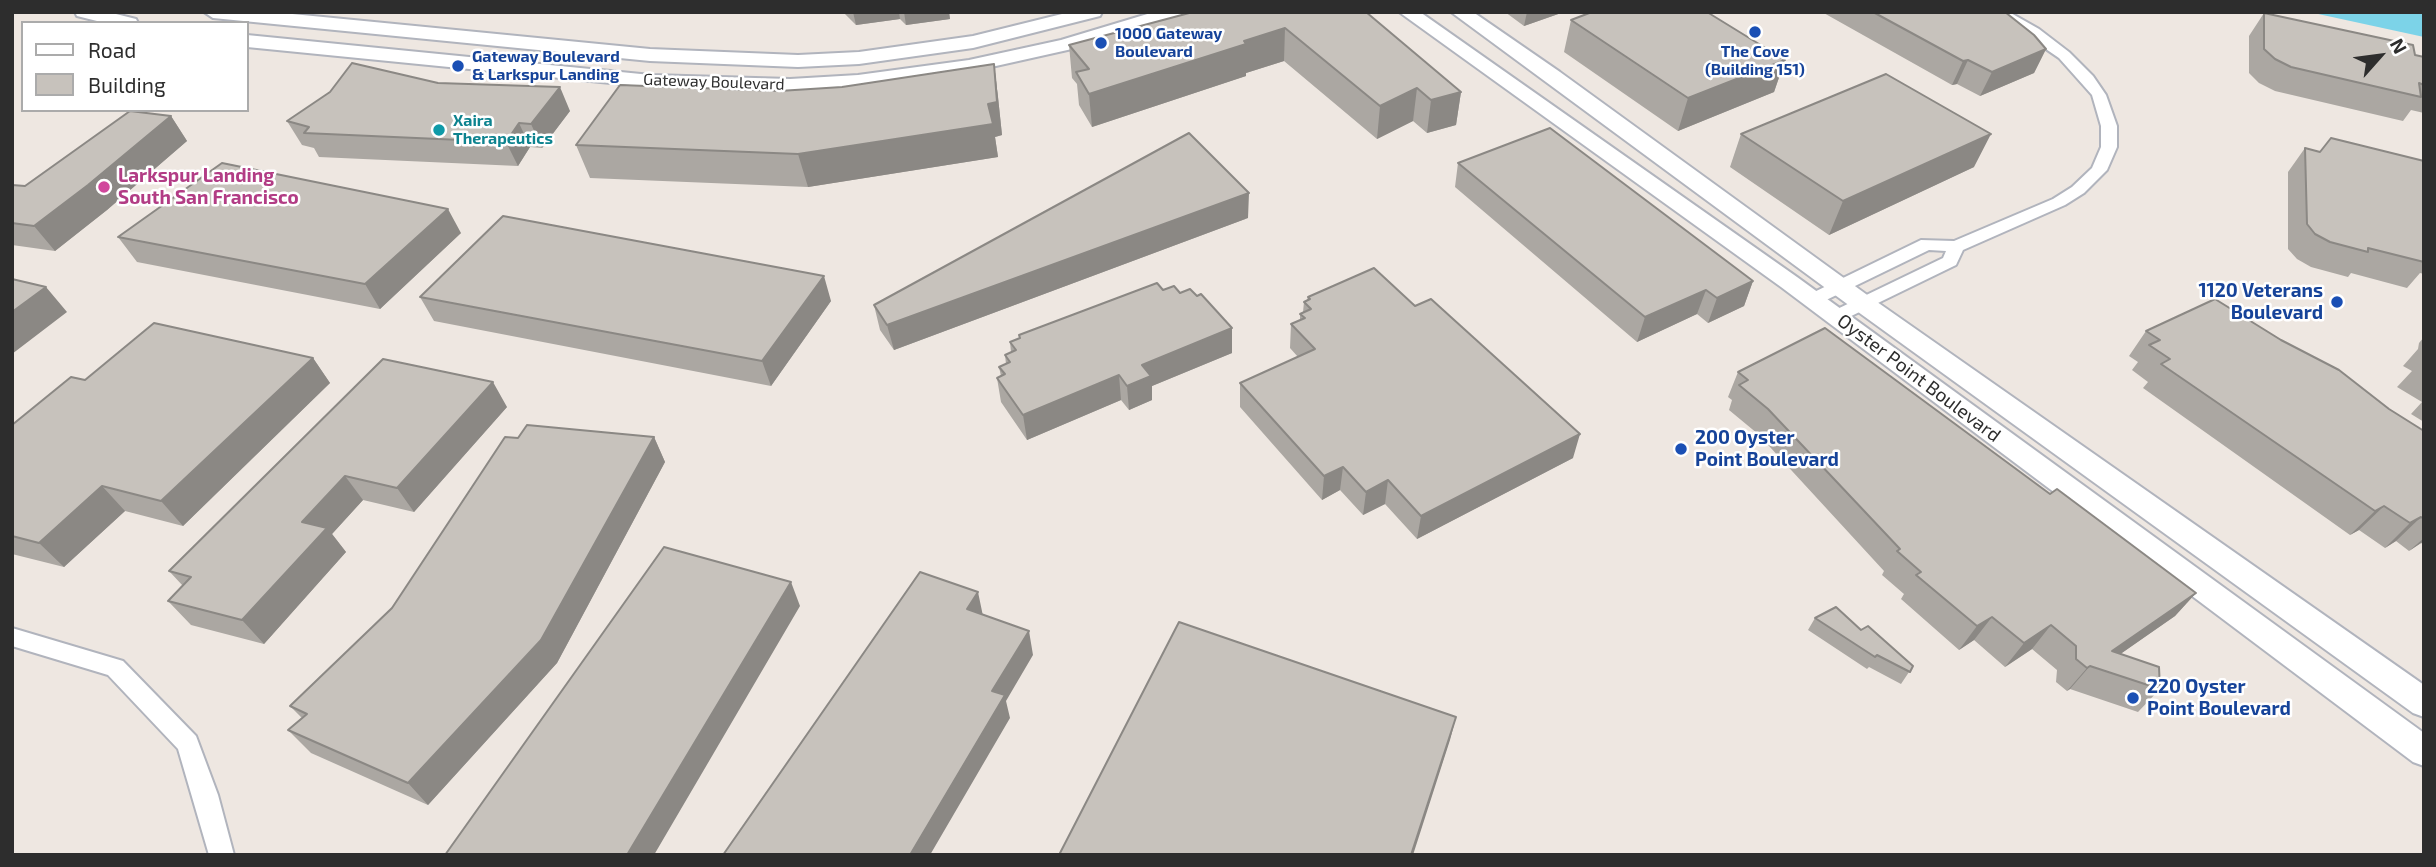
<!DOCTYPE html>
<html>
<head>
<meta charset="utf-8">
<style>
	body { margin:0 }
	#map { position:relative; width:2436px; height:867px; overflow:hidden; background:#eee7e1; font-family:"Exo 2",sans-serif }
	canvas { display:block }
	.frame { position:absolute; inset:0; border:14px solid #2d2d2d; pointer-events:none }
	.legend { position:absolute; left:21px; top:21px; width:228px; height:91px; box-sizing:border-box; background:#fff; border:2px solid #ababab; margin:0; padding:9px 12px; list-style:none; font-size:21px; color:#2d2d2d }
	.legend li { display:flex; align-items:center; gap:14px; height:35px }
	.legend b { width:35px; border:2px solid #ababab }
	.north { position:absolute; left:2345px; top:21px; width:70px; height:70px; -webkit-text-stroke:5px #fff; paint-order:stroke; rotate:62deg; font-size:19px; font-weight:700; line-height:28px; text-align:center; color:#2d2d2d }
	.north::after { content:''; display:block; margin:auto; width:24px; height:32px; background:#2d2d2d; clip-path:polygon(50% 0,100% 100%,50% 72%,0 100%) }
</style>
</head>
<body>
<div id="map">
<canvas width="2436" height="867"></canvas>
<div class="frame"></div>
<ul class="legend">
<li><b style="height:9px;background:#fff"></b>Road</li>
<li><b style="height:19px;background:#c7c2bc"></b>Building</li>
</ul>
<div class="north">N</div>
</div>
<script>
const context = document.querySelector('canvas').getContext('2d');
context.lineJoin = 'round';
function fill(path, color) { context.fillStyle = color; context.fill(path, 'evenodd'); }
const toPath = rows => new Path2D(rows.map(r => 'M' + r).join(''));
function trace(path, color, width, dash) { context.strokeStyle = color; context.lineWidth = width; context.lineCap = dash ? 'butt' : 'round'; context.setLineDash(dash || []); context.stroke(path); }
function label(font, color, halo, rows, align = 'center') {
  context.font = font + ' "Exo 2",sans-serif'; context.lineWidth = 5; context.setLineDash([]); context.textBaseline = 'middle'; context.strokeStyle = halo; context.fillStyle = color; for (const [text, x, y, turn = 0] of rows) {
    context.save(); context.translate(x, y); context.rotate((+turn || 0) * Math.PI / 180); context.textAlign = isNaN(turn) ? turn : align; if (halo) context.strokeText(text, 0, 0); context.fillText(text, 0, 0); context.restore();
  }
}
fill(toPath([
	[2309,12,2424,12,2424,37]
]), '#7cd3e8');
const street = toPath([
	[1992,12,2009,12,2039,29,2069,52,2093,76,2106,95,2117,126,2117,147,2107,170,2084,193,2065,205,1963,250,1956,265,1841,321,1829,321,1826,317,1829,313,1943,258,1946,251,1929,250,1818,304,1806,304,1803,300,1806,296,1921,240,1954,241,2053,199,2072,187,2092,168,2101,147,2101,126,2092,95,2059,58,1992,12],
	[12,628,123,661,196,736,218,795,234,855,209,855,178,749,108,675,12,646,12,628]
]);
const secondary = toPath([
	[75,12,108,12,136,19,138,23,105,23,77,16,75,12],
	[204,12,272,12,650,49,798,55,859,52,973,36,1070,12,1102,12,1100,16,973,48,859,64,798,67,650,61,213,18,204,12],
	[1154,12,1183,12,1181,16,1072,49,969,72,858,87,790,91,651,87,247,47,247,35,651,75,790,79,858,75,969,60,1061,40,1154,12],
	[1399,12,1420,12,1797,277,2424,733,2424,766,2413,762,1781,287,1399,12],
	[1451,12,1473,12,1560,72,1870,297,2424,685,2424,717,2413,713,1854,309,1451,12]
]);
trace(street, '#b1b4bd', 4);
trace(secondary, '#b1b4bd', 4);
fill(street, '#fff');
fill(secondary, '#fff');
fill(toPath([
	[843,12,949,12,950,19,906,25,900,19,856,25],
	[1366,12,1461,92,1456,125,1427,133,1413,121,1377,139,1284,61,1246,73,1246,76,1092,127,1079,105,1077,84,1072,78,1069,45],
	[1505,12,1564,12,1524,26],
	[1822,12,2005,12,2046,49,2034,73,1980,96,1957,84,1952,85],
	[2264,13,2424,57,2424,113,2411,110,2403,121,2275,91,2259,83,2249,73,2249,36],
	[1571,20,1785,60,1774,92,1678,131,1564,52],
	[994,64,998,97,1002,135,995,137,998,157,808,187,590,178,576,145,779,91,842,87],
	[438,83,570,111,542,148,530,147,518,166,319,157,314,148,302,145,287,121],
	[171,116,187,141,107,210,55,251,12,245,12,185,25,186],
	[1741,134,1974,167,1829,235,1730,167],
	[2305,148,2320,152,2424,161,2424,274,2420,273,2407,288,2351,273,2348,277,2311,267,2297,259,2288,249,2288,172],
	[1458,163,1753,281,1744,306,1708,323,1697,314,1637,342,1455,187],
	[1248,218,894,350,880,330,874,305],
	[461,233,380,309,137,262,118,237],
	[1163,290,1197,296,1232,328,1232,353,1152,386,1152,400,1129,410,1121,400,1027,440,1001,402,997,378,1001,376,999,367,1006,364,1005,355,1011,352,1010,342,1019,338,1019,335],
	[420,297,831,301,771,386,434,321],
	[1308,297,1573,458,1417,539,1385,504,1363,515,1340,490,1322,500,1240,407,1240,383,1298,357,1290,348,1291,324,1300,320,1300,314,1303,312,1304,302,1307,300],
	[2146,331,2389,409,2424,431,2424,545,2421,543,2409,551,2396,541,2385,548,2359,530,2350,535,2143,388,2148,382,2132,370,2138,362,2129,356],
	[2424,337,2424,422,2411,414,2422,402,2397,387,2412,371,2403,366,2418,349,2419,343],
	[313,358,330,383,183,526,125,511,64,567,12,554,12,425],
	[383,359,507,407,414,512,363,500,332,534,346,552,264,644,191,625,168,601,183,586,169,571],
	[1738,372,2050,494,2196,593,2175,616,2120,654,2160,689,2138,712,2070,689,2067,691,2056,682,2057,670,2032,649,2005,667,1974,640,1959,650,1901,599,1904,594,1882,575,1884,571,1758,434,1729,410,1732,400,1728,397],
	[654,437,665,462,557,663,428,805,311,753,288,730,302,718,290,706,392,608,518,438],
	[1815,618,1861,630,1913,666,1901,684,1869,667,1867,669,1808,630]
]), '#aba7a2');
fill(toPath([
	[853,12,899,12,900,19,856,25],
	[904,12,949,12,950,19,906,25],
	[1527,12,1564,12,1524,26],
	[1285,28,1284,61,1246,73,1246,76,1092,127,1089,94,1244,41],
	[2046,49,2034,73,1980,96,1992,72],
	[1785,60,1774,92,1678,131,1688,98],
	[1968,60,1957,84,1952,85,1963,61],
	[994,64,998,97,1002,135,995,137,998,157,808,187,798,154,988,104],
	[560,87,570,111,542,148,531,124],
	[1417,88,1413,121,1377,139,1380,106],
	[1461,92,1456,125,1427,133,1431,100],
	[171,116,187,141,107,210,55,251,34,226],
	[519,123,530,147,518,166,506,142],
	[1991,134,1974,167,1829,235,1843,201],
	[1249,193,1248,218,894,350,887,325],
	[448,209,461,233,380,309,365,284],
	[824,276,831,301,771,386,762,361],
	[1753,281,1744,306,1708,323,1717,298],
	[46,287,67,312,12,354,12,312],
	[1706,290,1697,314,1637,342,1645,317],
	[1232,328,1232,353,1152,386,1152,400,1129,410,1127,386,1142,365],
	[313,358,330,383,183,526,161,501],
	[1119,375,1121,400,1027,440,1023,415],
	[493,382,507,407,414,512,397,488],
	[1580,434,1573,458,1417,539,1421,516],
	[654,437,665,462,557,663,428,805,408,783],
	[1343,467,1340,490,1322,500,1324,476],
	[345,476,363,500,332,534,346,552,264,644,242,620,302,522],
	[1388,480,1385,504,1363,515,1366,492],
	[102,486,125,511,64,567,39,543],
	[2384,506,2359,530,2350,535,2375,511],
	[2421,517,2396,541,2385,548,2410,523],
	[2424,538,2424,541,2409,551],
	[791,582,800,606,654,855,627,855],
	[978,592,983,616,967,609],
	[2196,593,2175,616,2099,669,2112,651],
	[1992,617,1974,640,1959,650,1977,626],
	[2051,625,2032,649,2005,667,2024,643],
	[1029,631,1033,655,1006,701,1010,718,930,855,910,855,992,691],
	[2090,666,2070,689,2067,691,2087,668],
	[1456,717,1450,740,1413,855,1411,855]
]), '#8b8884');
const building = toPath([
	[1193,12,1366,12,1461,92,1431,100,1417,88,1380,106,1285,28,1244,41,1246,44,1089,94,1076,72,1089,69,1069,45,1193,12],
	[1592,12,1707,12,1785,60,1688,98,1571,20,1592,12],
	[1873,12,2005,12,2034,35,2046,49,1992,72,1968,60,1963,61,1873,12],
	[2264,13,2413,45,2415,55,2424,57,2424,85,2419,83,2421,97,2291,67,2275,59,2264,49,2264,13],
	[352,63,438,83,560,87,531,124,519,123,506,142,304,133,309,127,287,121,330,92,352,63],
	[994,64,997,102,988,104,993,124,798,154,576,145,620,85,779,91,842,87,994,64],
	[1886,74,1991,134,1843,201,1741,134,1886,74],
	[130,111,171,116,88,185,34,226,12,223,12,185,25,186,130,111],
	[1550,128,1753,281,1717,298,1706,290,1645,317,1458,163,1550,128],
	[1189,133,1249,193,887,325,874,305,1189,133],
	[2331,138,2424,161,2424,262,2368,248,2368,252,2330,242,2315,234,2307,224,2305,148,2320,152,2331,138],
	[222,163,448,209,365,284,118,237,222,163],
	[503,216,824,276,762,361,420,297,503,216],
	[1374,268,1415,306,1431,299,1580,434,1421,516,1388,480,1366,492,1343,467,1324,476,1240,383,1315,349,1291,324,1305,318,1300,314,1311,309,1304,302,1310,299,1308,297,1374,268],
	[12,279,46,287,12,312,12,279],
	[1157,283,1163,290,1174,286,1180,293,1190,289,1197,296,1201,294,1232,328,1142,365,1151,376,1127,386,1119,375,1023,415,997,378,1005,374,999,367,1010,362,1005,355,1016,350,1010,342,1020,338,1019,335,1157,283],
	[2215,299,2281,340,2339,370,2389,409,2424,431,2424,519,2421,517,2410,523,2384,506,2375,511,2161,364,2170,359,2149,345,2160,340,2146,331,2215,299],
	[154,323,313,358,161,501,102,486,39,543,12,536,12,425,71,377,85,380,154,323],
	[1825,328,2050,494,2057,489,2196,593,2112,651,2159,667,2160,689,2090,666,2087,668,2076,659,2076,646,2051,625,2024,643,1992,617,1977,626,1916,575,1921,572,1897,551,1900,549,1768,409,1739,385,1748,380,1738,372,1825,328],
	[383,359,493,382,397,488,345,476,302,522,327,528,242,620,168,601,191,577,169,571,383,359],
	[527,425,654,437,541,640,408,783,288,730,307,714,290,706,392,608,505,437,518,438,527,425],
	[664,547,791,582,627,855,445,855,664,547],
	[920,572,978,592,967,609,1029,631,992,691,1005,695,910,855,723,855,920,572],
	[1836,607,1861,630,1868,626,1913,666,1910,672,1877,655,1875,657,1815,618,1836,607],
	[1179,622,1456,717,1411,855,1059,855,1179,622]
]);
fill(building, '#c7c2bc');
trace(building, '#8b8884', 2);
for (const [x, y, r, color] of [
	[1755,32,7,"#1a4fb4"],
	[1101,43,7,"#1a4fb4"],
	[458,66,7,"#1a4fb4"],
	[439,130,7,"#0f9aa8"],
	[104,187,7,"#d1479c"],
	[2337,302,7,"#1a4fb4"],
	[1681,449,7,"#1a4fb4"],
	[2133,698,7,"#1a4fb4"]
]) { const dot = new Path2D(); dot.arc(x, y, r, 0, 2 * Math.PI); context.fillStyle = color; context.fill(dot); trace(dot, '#fff', 2.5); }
label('bold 16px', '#164399', '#fff', [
	["1000 Gateway",1115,34],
	["Boulevard",1115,52],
	["The Cove",1755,52,"center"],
	["(Building 151)",1755,70,"center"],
	["Gateway Boulevard",472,57],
	["& Larkspur Landing",472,75]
], 'left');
label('16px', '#2d2d2d', '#fff', [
	["Gateway Boulevard",714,82,2]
]);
label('bold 16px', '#0d838f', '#fff', [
	["Xaira",453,121],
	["Therapeutics",453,139]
], 'left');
label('bold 19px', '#b23c85', '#fff', [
	["Larkspur Landing",118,176],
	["South San Francisco",118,198]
], 'left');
label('bold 19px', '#164399', '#fff', [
	["1120 Veterans",2323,291,"right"],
	["Boulevard",2323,313,"right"],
	["200 Oyster",1695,438],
	["Point Boulevard",1695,460],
	["220 Oyster",2147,687],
	["Point Boulevard",2147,709]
], 'left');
label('19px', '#2d2d2d', '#fff', [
	["Oyster Point Boulevard",1919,378,37]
]);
</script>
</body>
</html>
